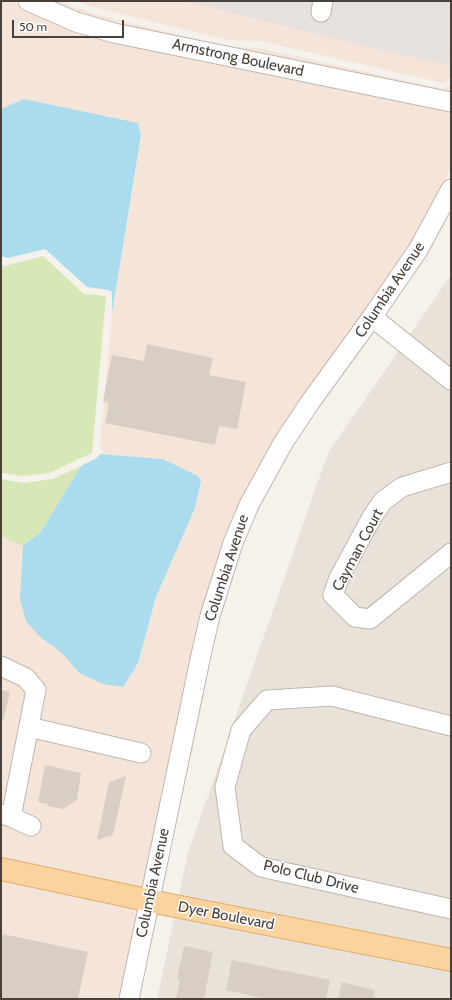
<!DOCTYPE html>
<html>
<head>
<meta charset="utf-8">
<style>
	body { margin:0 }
	#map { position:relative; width:452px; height:1000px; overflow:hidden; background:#f5f1eb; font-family:Cabin,sans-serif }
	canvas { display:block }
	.frame { position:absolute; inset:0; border:2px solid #494139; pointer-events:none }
	.scale { position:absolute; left:12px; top:20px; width:112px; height:18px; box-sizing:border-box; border:2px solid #494139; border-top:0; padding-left:5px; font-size:12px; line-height:14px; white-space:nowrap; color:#494139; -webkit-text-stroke:3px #fff; paint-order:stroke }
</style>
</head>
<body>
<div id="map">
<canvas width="452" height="1000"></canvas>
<div class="frame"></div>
<div class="scale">50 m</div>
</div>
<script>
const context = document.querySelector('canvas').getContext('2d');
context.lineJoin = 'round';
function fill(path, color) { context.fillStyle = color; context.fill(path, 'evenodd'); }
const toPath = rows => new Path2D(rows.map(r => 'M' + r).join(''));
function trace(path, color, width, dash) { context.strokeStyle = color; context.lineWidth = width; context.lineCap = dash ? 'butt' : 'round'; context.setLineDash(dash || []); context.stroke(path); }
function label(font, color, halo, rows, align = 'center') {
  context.font = font + ' Cabin,sans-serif'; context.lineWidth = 3; context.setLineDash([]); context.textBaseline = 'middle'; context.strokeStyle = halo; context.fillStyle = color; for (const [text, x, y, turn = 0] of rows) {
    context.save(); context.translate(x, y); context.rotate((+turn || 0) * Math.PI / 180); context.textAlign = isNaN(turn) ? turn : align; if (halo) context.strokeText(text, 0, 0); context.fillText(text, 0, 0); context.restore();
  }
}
fill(toPath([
	[451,275,451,999,157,999,188,853,328,453]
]), '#e9e2d9');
fill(toPath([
	[1,1,11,1,21,6,451,110,451,167,439,195,411,246,275,439,240,502,143,891,1,862,1,536,23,545,22,563,40,637,62,653,79,673,123,686,138,663,156,597,195,508,201,481,163,459,100,454,103,452,100,448,112,313,141,135,1,109],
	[46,1,58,1,91,13,227,47,259,48,443,89,451,86,451,94,116,25,79,15],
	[77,1,451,1,451,77,444,83,260,41,228,40,93,7],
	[1,877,139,906,120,999,1,999]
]), '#f5e5d8');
fill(toPath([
	[43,256,84,294,106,296,92,453,49,473,23,476,1,473,1,267],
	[81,466,40,533,22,546,1,536,1,479,24,483,52,479]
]), '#d8e7b6');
fill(toPath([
	[183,1,451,1,449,66]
]), '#e4e1df');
fill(toPath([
	[24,99,138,123,141,135,112,313,112,292,109,290,87,287,45,249,8,258,1,256,1,109],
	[100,454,163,459,198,476,201,481,195,508,156,597,138,663,123,687,103,684,79,673,62,653,40,637,26,621,20,599,23,545,40,533,81,466,97,458]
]), '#abdcee');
fill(toPath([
	[147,344,213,358,209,375,246,382,237,429,219,426,215,445,105,423,109,403,103,401,112,355,144,361],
	[1,690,10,692,3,721,1,720],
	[45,765,81,773,77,800,63,809,47,806,48,804,38,802],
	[126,776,113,835,97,840,109,782],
	[3,934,88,952,78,999,1,999,1,945],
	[184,946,213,952,204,999,176,999,180,980,177,979],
	[232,960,330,980,326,999,267,999,226,990],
	[342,982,375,990,373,997,381,999,338,999]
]), '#d9cec4');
const minor = toPath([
	[28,1,76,22,114,33,451,102],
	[321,12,323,1],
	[372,317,451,380],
	[451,472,402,487,383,501,372,517,339,578,333,595,355,617,370,619,451,553],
	[1,666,26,678,36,690,11,817,1,814],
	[451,726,332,696,267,700,241,730,225,787,233,846,261,867,451,909],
	[29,727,141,753],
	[11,817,31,826],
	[129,999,201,655,210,616,233,543,249,505,283,443,311,401,372,317,418,250,451,189]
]);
const major = toPath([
	[1,869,170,905,451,960]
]);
trace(minor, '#c0b7ae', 21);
trace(major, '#e0ae6e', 24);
trace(minor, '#fff', 19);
trace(major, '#fad39f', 22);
label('15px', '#494139', '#fff', [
	["Armstrong Boulevard",238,58,12],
	["Columbia Avenue",390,290,-56],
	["Cayman Court",358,550,-62],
	["Columbia Avenue",227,568,-72],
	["Polo Club Drive",311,877,14],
	["Columbia Avenue",153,883,-78],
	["Dyer Boulevard",226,916,11]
]);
</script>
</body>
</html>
